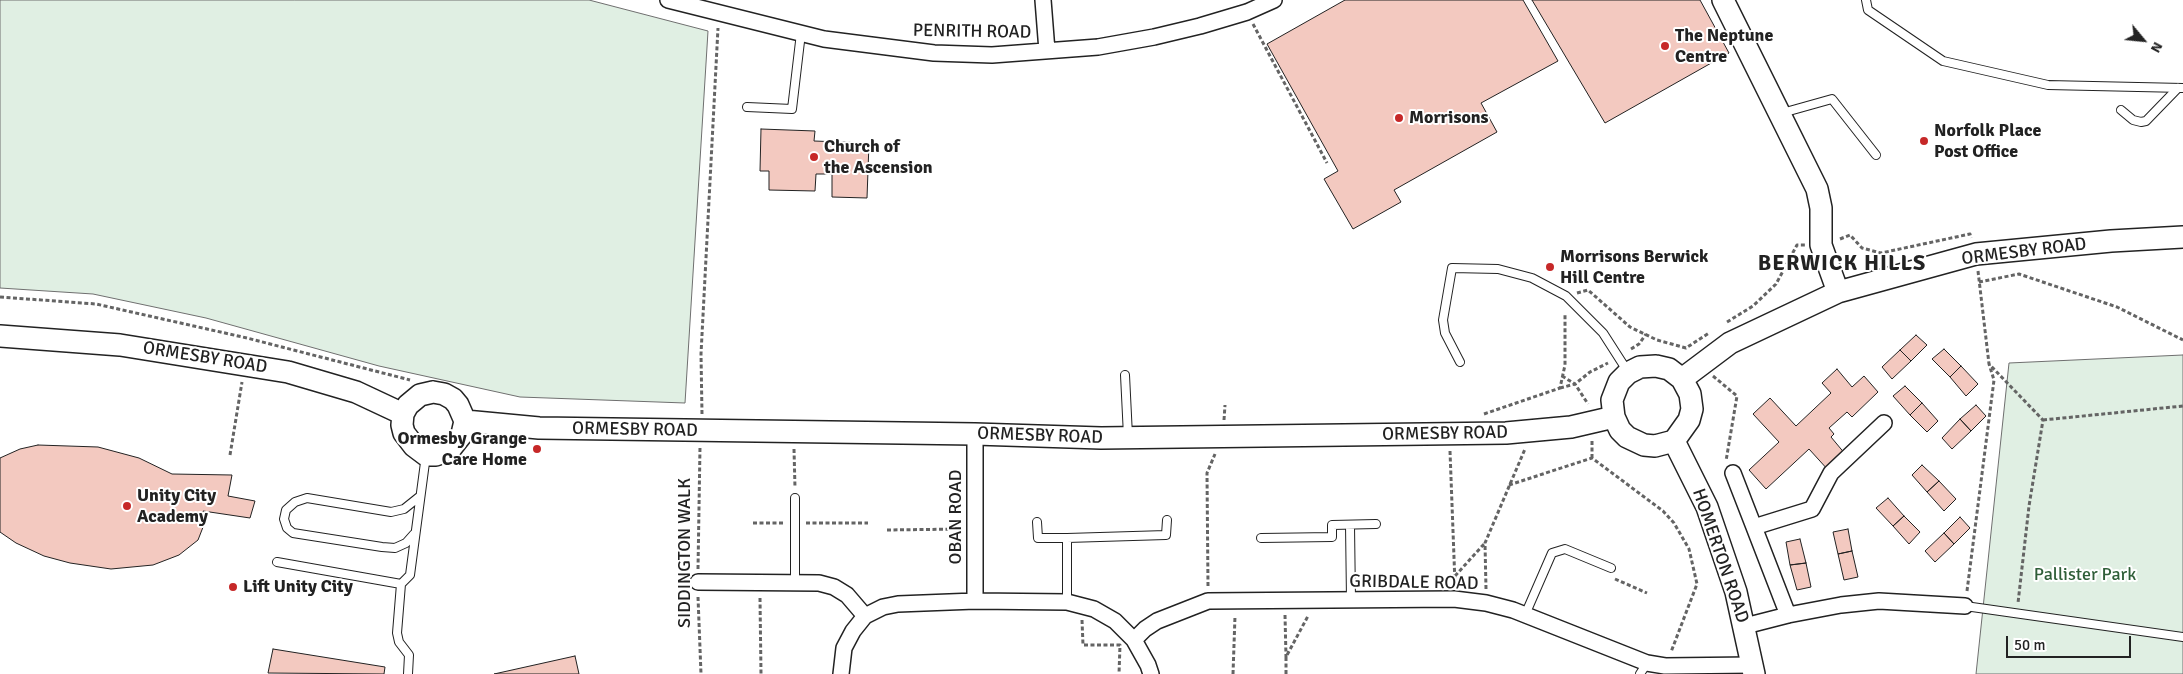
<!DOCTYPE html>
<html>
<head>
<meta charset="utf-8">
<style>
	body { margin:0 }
	#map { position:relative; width:2183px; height:674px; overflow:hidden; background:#fff; font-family:Signika,sans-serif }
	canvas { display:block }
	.north { position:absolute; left:2118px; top:15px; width:50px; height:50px; -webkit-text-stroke:4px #fff; paint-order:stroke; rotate:118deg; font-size:14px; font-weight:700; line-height:20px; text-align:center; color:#222 }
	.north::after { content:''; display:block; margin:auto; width:18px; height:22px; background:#222; clip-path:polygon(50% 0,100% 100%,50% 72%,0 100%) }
	.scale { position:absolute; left:2006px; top:636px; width:125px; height:22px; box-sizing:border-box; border:2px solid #222; border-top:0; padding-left:6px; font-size:15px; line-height:18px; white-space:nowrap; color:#222; -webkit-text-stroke:4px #fff; paint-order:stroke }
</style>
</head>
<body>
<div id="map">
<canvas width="2183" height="674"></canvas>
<div class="north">N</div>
<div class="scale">50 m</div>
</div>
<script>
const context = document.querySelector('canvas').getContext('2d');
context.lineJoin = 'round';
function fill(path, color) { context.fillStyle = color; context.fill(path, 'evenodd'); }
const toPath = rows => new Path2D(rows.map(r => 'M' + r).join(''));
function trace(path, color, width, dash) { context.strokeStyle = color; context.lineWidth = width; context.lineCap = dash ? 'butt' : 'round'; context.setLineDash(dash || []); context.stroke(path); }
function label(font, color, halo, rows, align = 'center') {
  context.font = font + ' Signika,sans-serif'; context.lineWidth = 4; context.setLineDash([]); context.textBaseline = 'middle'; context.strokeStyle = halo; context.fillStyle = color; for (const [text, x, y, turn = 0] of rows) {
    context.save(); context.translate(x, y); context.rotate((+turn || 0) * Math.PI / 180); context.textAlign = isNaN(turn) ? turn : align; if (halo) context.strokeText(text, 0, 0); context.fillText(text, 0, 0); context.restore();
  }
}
const green = toPath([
	[0,0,589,0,708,31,685,403,520,397,379,366,206,318,93,294,0,288,0,0],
	[2183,355,2183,674,1976,674,2009,363,2183,355]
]);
fill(green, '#e0efe3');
trace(green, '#6f6f6f', 1);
const building = toPath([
	[1345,0,1523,0,1558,61,1481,103,1497,132,1394,190,1401,202,1353,229,1324,179,1338,171,1267,44,1345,0],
	[1532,0,1700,0,1729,53,1605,123,1532,0],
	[761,129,815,131,814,141,869,143,867,198,832,197,832,174,816,174,815,191,769,190,769,171,760,171,761,129],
	[1916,335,1927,345,1911,361,1900,350,1916,335],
	[1944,349,1961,366,1950,377,1932,359,1944,349],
	[1900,350,1911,361,1892,379,1882,367,1900,350],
	[1961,366,1978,384,1966,396,1950,377,1961,366],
	[1837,369,1852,387,1864,376,1878,392,1852,417,1847,412,1829,428,1834,434,1831,437,1846,455,1829,471,1809,449,1766,489,1749,470,1779,442,1753,414,1770,398,1796,426,1831,393,1822,383,1837,369],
	[1905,386,1922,403,1910,415,1893,396,1905,386],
	[1922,403,1938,421,1927,432,1910,415,1922,403],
	[1976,405,1986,416,1971,431,1960,419,1976,405],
	[1960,419,1971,431,1952,449,1942,438,1960,419],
	[38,445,98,447,139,458,172,474,232,475,228,496,255,501,250,518,203,511,205,522,198,540,179,555,153,565,111,569,70,563,44,556,16,543,0,532,0,458,20,449,38,445],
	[1922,465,1939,481,1927,492,1912,475,1922,465],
	[1939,481,1956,499,1944,511,1927,492,1939,481],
	[1888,498,1904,516,1893,526,1876,508,1888,498],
	[1904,516,1920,532,1909,544,1893,526,1904,516],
	[1960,517,1970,528,1954,544,1944,533,1960,517],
	[1848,529,1852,551,1838,554,1833,532,1848,529],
	[1944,533,1954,544,1935,562,1925,551,1944,533],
	[1800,539,1806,563,1790,565,1786,542,1800,539],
	[1852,551,1858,577,1844,580,1838,554,1852,551],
	[1806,563,1811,587,1797,590,1790,565,1806,563],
	[273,649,385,667,384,674,268,673,273,649],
	[575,656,579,674,494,674,575,656]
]);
fill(building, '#f3c9c0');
trace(building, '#222', 1);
const lane = toPath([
	[1866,0,1868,10,1943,61,2048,85,2183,88],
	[747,107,792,109,801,33],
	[2121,110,2133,120,2141,122,2146,121,2178,88],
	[1782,113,1832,99,1876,155],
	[1460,362,1445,333,1443,320,1452,268,1498,269,1532,278,1566,296,1603,333,1628,372],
	[1125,375,1128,436],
	[795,498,795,583],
	[1037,522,1038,538,1067,538,1166,535,1167,520],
	[1350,525,1351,600],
	[414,534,406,543,395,548,382,547,293,533,287,528,284,519,286,510,295,502,307,498,391,512,404,509,419,497],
	[1261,538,1332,537,1332,525,1376,524],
	[277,562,401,584,410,575,426,455],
	[401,584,397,633,399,642,409,655,408,674],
	[1067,602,1067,538],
	[1965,606,2183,637],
	[1525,615,1552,553,1565,549,1611,568],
	[1640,674,1647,663]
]);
const street = toPath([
	[668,0,824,39,934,53,992,55,1098,47,1154,37,1200,26,1247,12,1274,0],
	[1043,0,1047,51],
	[1733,473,1754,527],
	[698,582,819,583,834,587,847,595,865,616],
	[975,601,975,434],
	[1788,615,1754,527,1812,509,1831,473,1884,423],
	[1745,626,1788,615,1841,605,1879,601,1965,606],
	[1134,640,1145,629,1157,621,1208,601,1454,599,1486,603,1513,610,1647,663,1665,666,1753,665],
	[841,674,844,648,853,631,865,616,883,607,898,604,975,601,1067,602,1094,609,1115,621,1134,640,1148,665,1151,674]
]);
const secondary = toPath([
	[1723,0,1817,189,1821,208,1821,245,1838,292],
	[0,336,120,345,288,372,356,392,403,414],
	[1656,366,1669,369,1682,379,1690,394,1692,409,1689,420,1674,441,1655,446,1644,445,1627,437,1620,430,1614,417,1612,400,1619,382,1628,373,1640,367,1656,366],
	[1682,379,1730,343,1838,292,1976,254,2111,241,2183,237],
	[433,392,444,394,453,399,458,405,465,421,462,434,451,448,436,455,426,455,414,446,404,433,402,425,403,414,408,405,420,395,433,392],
	[465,421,539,428,975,434,1101,438,1506,433,1571,427,1614,417],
	[1674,441,1707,507,1736,592,1754,674]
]);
trace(lane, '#222', 10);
trace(street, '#222', 18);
trace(secondary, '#222', 24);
trace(toPath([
	[1253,24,1327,163],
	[1840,239,1850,235,1862,248,1881,253,1970,234,1971,238],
	[1978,271,1989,364,2043,420,2029,506,2018,603],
	[1979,282,2019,274,2117,307,2183,340],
	[1577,293,1588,290,1630,327,1657,340,1686,348,1709,333],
	[0,297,96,304,247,338,410,380],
	[1727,322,1753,306,1776,284,1797,245,1805,245],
	[1631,349,1639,344,1646,334],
	[1562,376,1575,384,1588,404],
	[1713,376,1737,396,1726,461],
	[1560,388,1575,384,1590,372,1608,363],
	[702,414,701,354,718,28],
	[1484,414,1560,388,1565,365,1565,313],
	[1224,420,1225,405],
	[2043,420,2183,406],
	[794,449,795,488],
	[1450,451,1455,584],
	[230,455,242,382],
	[1592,458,1592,440],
	[1509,485,1592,458,1663,511,1674,523,1689,549,1697,584,1671,652],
	[753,523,785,523],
	[806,523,868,523],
	[887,530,961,529],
	[698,569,700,447],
	[1455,576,1484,544],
	[1615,579,1647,593],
	[1208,586,1207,473,1215,454],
	[1486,589,1485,543,1525,449],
	[1967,591,1994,380,1989,364],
	[698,597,701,674],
	[760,598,761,674],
	[1285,615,1286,657],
	[1082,620,1083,645,1120,645,1119,674],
	[1233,674,1235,616],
	[1286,674,1286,657,1308,616]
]), '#646464', 3, [4, 2.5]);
trace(lane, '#fff', 8);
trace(street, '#fff', 15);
trace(secondary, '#fff', 21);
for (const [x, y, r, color] of [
	[1665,46,5,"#c62828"],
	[1399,118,5,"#c62828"],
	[1924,141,5,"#c62828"],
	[814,157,5,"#c62828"],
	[1550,267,5,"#c62828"],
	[537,449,5,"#c62828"],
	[127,506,5,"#c62828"],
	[233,587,5,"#c62828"]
]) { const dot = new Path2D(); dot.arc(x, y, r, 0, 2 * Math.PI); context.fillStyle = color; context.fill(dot); trace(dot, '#fff', 2); }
label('18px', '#222', '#fff', [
	["PENRITH ROAD",972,32,1],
	["ORMESBY ROAD",2024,252,-7],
	["ORMESBY ROAD",205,358,9],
	["ORMESBY ROAD",635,430,1],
	["ORMESBY ROAD",1445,434,-1],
	["ORMESBY ROAD",1040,436,2],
	["OBAN ROAD",956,517,-90],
	["SIDDINGTON WALK",685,553,-90],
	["HOMERTON ROAD",1720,556,71],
	["GRIBDALE ROAD",1414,583,1]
]);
label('bold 18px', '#222', '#fff', [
	["The Neptune",1675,36],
	["Centre",1675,57],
	["Morrisons",1409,118],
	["Norfolk Place",1934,131],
	["Post Office",1934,152],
	["Church of",824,147],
	["the Ascension",824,168],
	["Morrisons Berwick",1560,257],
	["Hill Centre",1560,278],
	["Ormesby Grange",527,439,"right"],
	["Care Home",527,460,"right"],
	["Unity City",137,496],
	["Academy",137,517],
	["Lift Unity City",243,587]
], 'left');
label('18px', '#2f5e38', '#fff', [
	["Pallister Park",2085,575]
]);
context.letterSpacing = '1px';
label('bold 22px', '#222', '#fff', [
	["BERWICK HILLS",1842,264]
]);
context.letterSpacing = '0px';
</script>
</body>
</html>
